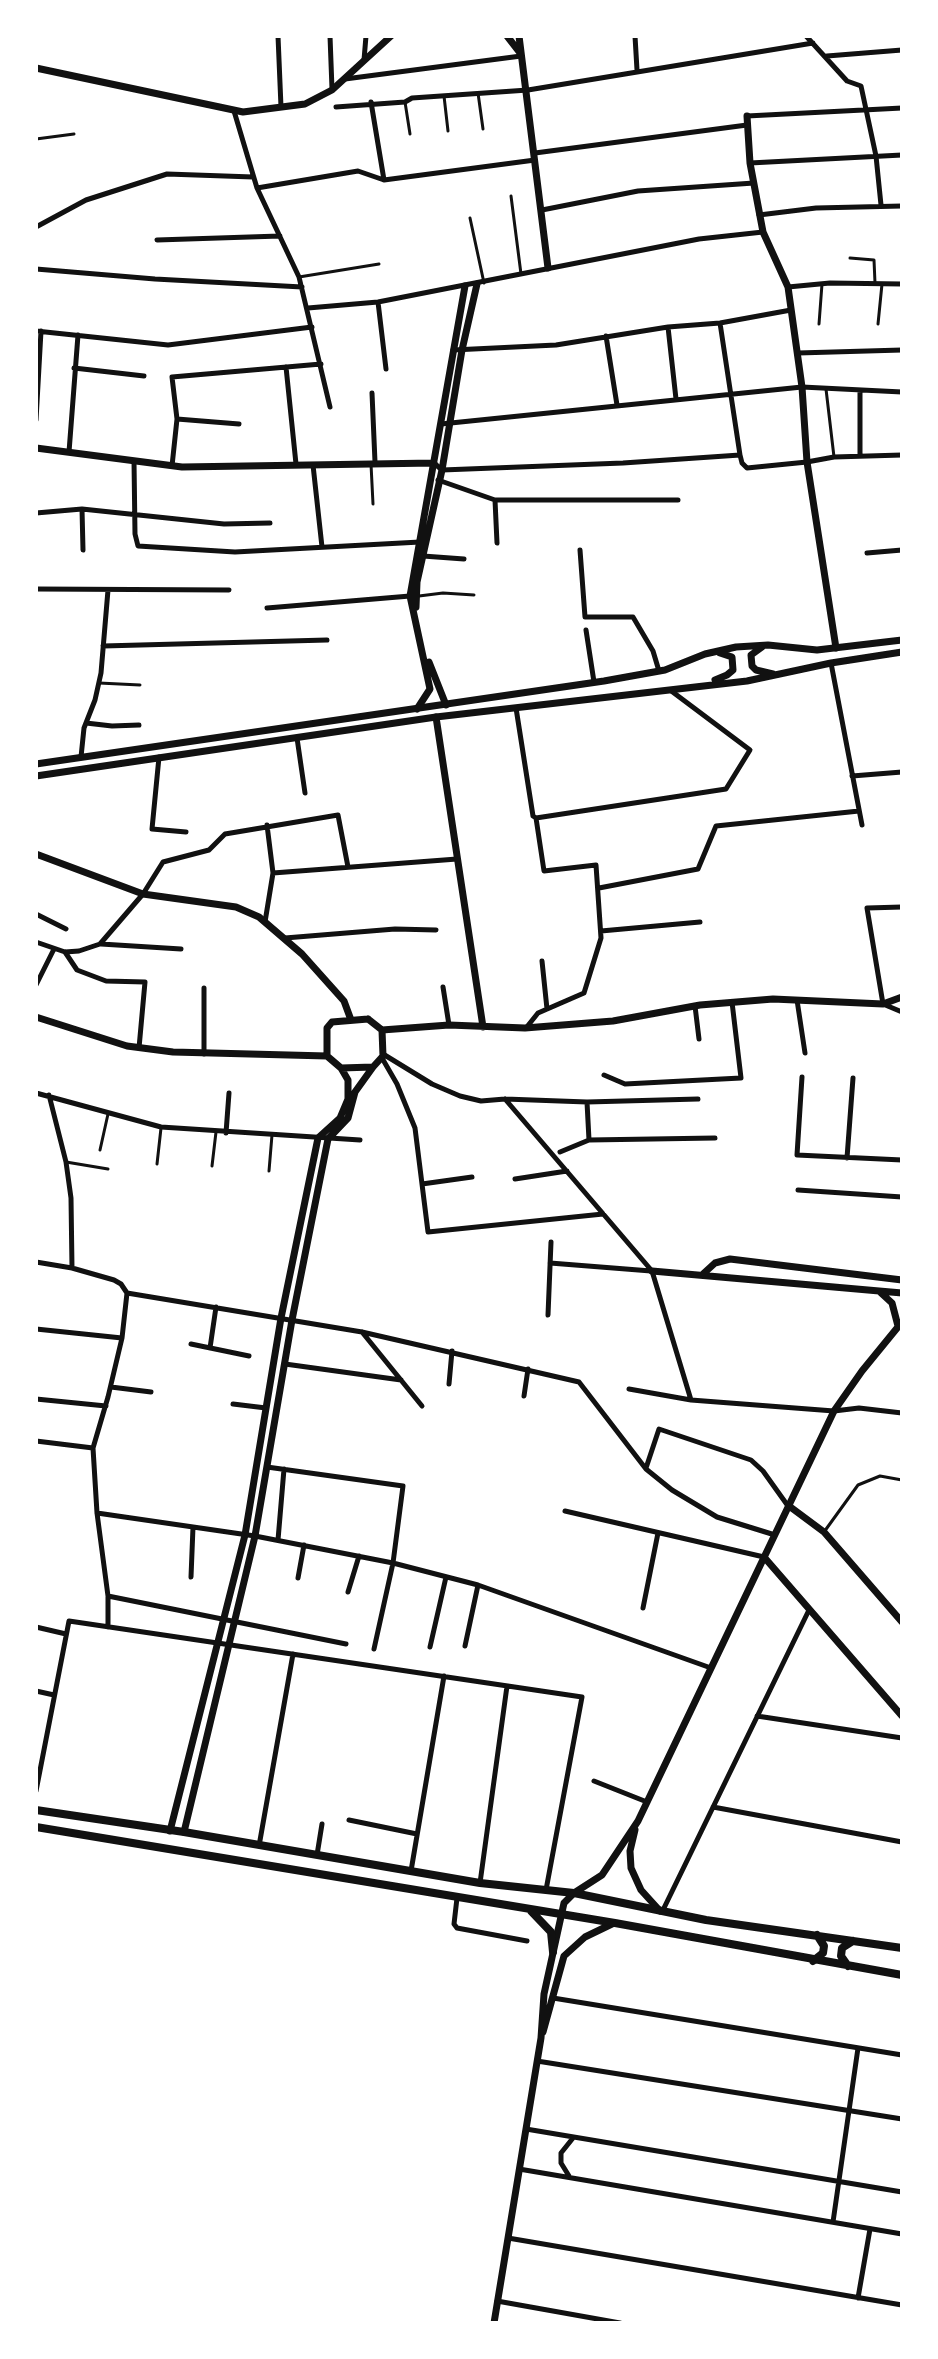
<!DOCTYPE html>
<html>
<head>
<meta charset="utf-8">
<style>
	body { margin:0 }
	#map { position:relative; width:938px; height:2359px; overflow:hidden; background:#fff; font-family:Rubik,sans-serif }
	canvas { display:block }
	.frame { position:absolute; inset:0; border:38px solid #fff; pointer-events:none }
</style>
</head>
<body>
<div id="map">
<canvas width="938" height="2359"></canvas>
<div class="frame"></div>
</div>
<script>
const context = document.querySelector('canvas').getContext('2d');
context.lineJoin = 'round';
const toPath = rows => new Path2D(rows.map(r => 'M' + r).join(''));
function trace(path, color, width, dash) { context.strokeStyle = color; context.lineWidth = width; context.lineCap = dash ? 'butt' : 'round'; context.setLineDash(dash || []); context.stroke(path); }
trace(toPath([
	[478,93,483,129],
	[444,96,448,131],
	[405,102,410,134],
	[36,139,74,134],
	[511,196,521,274],
	[470,218,484,283],
	[850,258,874,260,875,283],
	[299,277,379,264],
	[819,324,822,284],
	[878,324,882,284],
	[826,389,834,457],
	[371,464,373,504],
	[419,596,443,593,474,595],
	[99,683,140,685],
	[100,1150,108,1114],
	[66,1162,108,1169],
	[157,1164,161,1128],
	[212,1166,216,1132],
	[269,1171,272,1135],
	[824,1532,858,1485,880,1476,902,1480]
]), '#111', 3);
trace(toPath([
	[278,36,281,107],
	[330,36,332,89],
	[635,36,637,70],
	[806,36,847,81,861,86,876,156,881,205],
	[827,56,902,50],
	[364,60,366,36],
	[345,79,521,56],
	[371,102,384,180],
	[336,107,405,102,412,98,528,90,813,43],
	[234,111,257,188,299,277,330,407],
	[747,116,902,108],
	[535,153,747,125],
	[750,163,902,155],
	[257,188,358,171,384,180,535,160],
	[542,210,638,191,754,183],
	[759,215,816,208,902,206],
	[36,227,86,200,167,174,253,177],
	[157,240,280,236],
	[36,269,155,279,302,287],
	[788,287,830,283,902,284],
	[378,302,386,369],
	[308,308,378,302,699,239,763,232],
	[720,323,740,455,742,463,747,468,807,462,834,457,902,455],
	[668,327,676,399],
	[36,331,168,345,312,327],
	[606,336,617,405],
	[453,350,556,345,668,327,720,323,791,310],
	[798,353,902,350],
	[286,367,296,464],
	[74,368,144,376],
	[372,393,375,462],
	[177,419,239,424],
	[36,420,41,331],
	[441,424,802,387,902,392],
	[69,452,78,335],
	[860,455,860,392],
	[134,461,135,534,138,546,235,552,420,542],
	[434,463,442,470,623,463,740,455],
	[313,465,322,547],
	[172,466,177,419,172,377,321,364],
	[438,480,495,500,678,500],
	[495,500,497,543],
	[82,509,83,550],
	[36,513,82,509,224,524,270,523],
	[580,550,585,617,633,617,653,651,659,671],
	[867,553,902,550],
	[423,556,464,559],
	[36,589,229,590],
	[267,608,410,596],
	[586,630,594,682],
	[103,646,327,640],
	[831,663,862,825],
	[516,708,533,816,536,818,726,789,750,750,670,690],
	[86,723,112,726,139,725],
	[297,738,305,793],
	[81,757,84,728,95,700,101,673,108,590],
	[159,757,152,829,186,832],
	[852,776,902,772],
	[273,873,457,859],
	[599,888,698,869,716,826,859,811],
	[902,907,867,908,883,1004,902,1012],
	[36,914,66,929],
	[265,922,273,873,267,825],
	[601,931,700,922],
	[285,938,395,929,436,930],
	[36,942,65,952,79,951,100,944,143,894,163,862,209,850,225,834,338,815,348,867],
	[101,944,181,949],
	[65,952,77,970,106,981,145,982,139,1048],
	[542,961,547,1009],
	[36,985,54,949],
	[443,987,449,1025],
	[204,988,204,1054],
	[797,1000,805,1053],
	[695,1006,699,1039],
	[526,1028,538,1013,584,993,601,938,596,865,544,871,536,818],
	[383,1054,432,1084,460,1096,481,1101,505,1099,587,1102,698,1099],
	[382,1058,397,1084,415,1128,428,1232,603,1214],
	[604,1075,625,1084,741,1078,732,1002],
	[802,1077,797,1155,902,1160],
	[36,1093,161,1127,360,1140],
	[49,1095,66,1162,71,1198,72,1268],
	[505,1099,652,1271,691,1400],
	[587,1102,589,1140],
	[226,1133,229,1093],
	[560,1152,589,1140,715,1138],
	[847,1158,853,1078],
	[515,1179,567,1171],
	[422,1184,472,1177],
	[798,1190,902,1197],
	[36,1262,72,1268,114,1280,121,1284,127,1293,122,1338,108,1397,93,1448,97,1513,108,1596,108,1627],
	[550,1263,651,1271],
	[127,1293,362,1332,579,1382,646,1469,672,1490,717,1517,775,1535],
	[548,1315,551,1242],
	[36,1329,122,1338],
	[362,1332,422,1406],
	[191,1344,249,1356],
	[210,1348,216,1307],
	[285,1364,401,1380],
	[449,1384,452,1351],
	[111,1387,151,1392],
	[629,1389,691,1400,834,1411,859,1408,902,1413],
	[524,1396,528,1369],
	[36,1399,106,1406],
	[233,1404,266,1408],
	[36,1441,93,1448],
	[267,1467,403,1486,393,1563,374,1649],
	[646,1468,659,1429,751,1460,763,1471,788,1506],
	[565,1511,764,1557],
	[97,1513,255,1536,393,1563,478,1585,711,1668],
	[278,1540,284,1469],
	[191,1577,193,1527],
	[298,1578,304,1545],
	[348,1592,359,1556],
	[108,1596,346,1644],
	[643,1608,658,1533],
	[36,1627,66,1634],
	[465,1646,478,1585],
	[430,1647,446,1577],
	[36,1691,54,1695],
	[757,1716,902,1738],
	[594,1781,647,1802],
	[36,1791,69,1621,582,1697,546,1890],
	[713,1807,902,1842],
	[349,1820,417,1834],
	[259,1846,293,1654],
	[317,1855,322,1824],
	[411,1871,444,1676],
	[480,1883,507,1686],
	[457,1898,454,1924,457,1928,527,1941],
	[663,1910,809,1610],
	[553,1998,902,2055],
	[537,2061,902,2119],
	[526,2129,902,2192],
	[519,2169,902,2234],
	[569,2176,561,2163,561,2153,573,2138],
	[833,2222,858,2048],
	[508,2238,902,2305],
	[858,2298,870,2229],
	[497,2301,620,2323]
]), '#111', 5);
trace(toPath([
	[507,36,521,54],
	[519,36,548,268],
	[747,116,750,163,763,232,788,287,802,387,807,462,836,648],
	[36,448,182,467,434,463],
	[416,607,417,582,442,470,462,350,477,284],
	[429,662,446,705],
	[417,709,430,689,410,596,465,286],
	[436,717,483,1027],
	[36,854,143,894,236,907,259,917,302,954,344,1001,351,1020],
	[36,1017,127,1046,173,1052,327,1056],
	[368,1019,382,1030,383,1056,373,1067,341,1068,327,1056,327,1028,332,1022,368,1019],
	[382,1030,449,1025,525,1028,613,1021,700,1005,773,999,883,1004,902,997],
	[652,1271,902,1293],
	[703,1274,715,1263,730,1259,902,1280],
	[880,1292,892,1303,898,1326],
	[789,1506,824,1532,902,1622],
	[764,1557,902,1716],
	[635,1830,630,1851,631,1868,641,1890,660,1911],
	[170,1831,245,1535,281,1318,318,1138,340,1118,348,1099,348,1080,341,1068],
	[184,1832,255,1536,292,1320,328,1139,348,1118,355,1092,373,1067],
	[574,1893,602,1875,638,1821,834,1411,862,1371,902,1322]
]), '#111', 7);
trace(toPath([
	[36,68,243,112,305,104,332,90,391,36],
	[762,647,751,655,752,666,756,670,773,674],
	[715,680,727,675,733,670,732,657,720,653],
	[36,764,604,681,665,670,705,654,736,647,768,645,817,650,902,640],
	[36,776,436,717,747,681,831,663,902,652],
	[543,2032,564,1956,585,1937,614,1923],
	[494,2323,541,2038,544,1994,564,1903,574,1893]
]), '#111', 7);
trace(toPath([
	[36,1810,184,1832,480,1883,574,1893,706,1920,902,1948],
	[36,1827,615,1923,902,1975],
	[531,1911,551,1932,553,1952],
	[813,1961,823,1953,824,1946,817,1935],
	[848,1966,841,1956,842,1948,853,1941]
]), '#111', 8);
</script>
</body>
</html>
